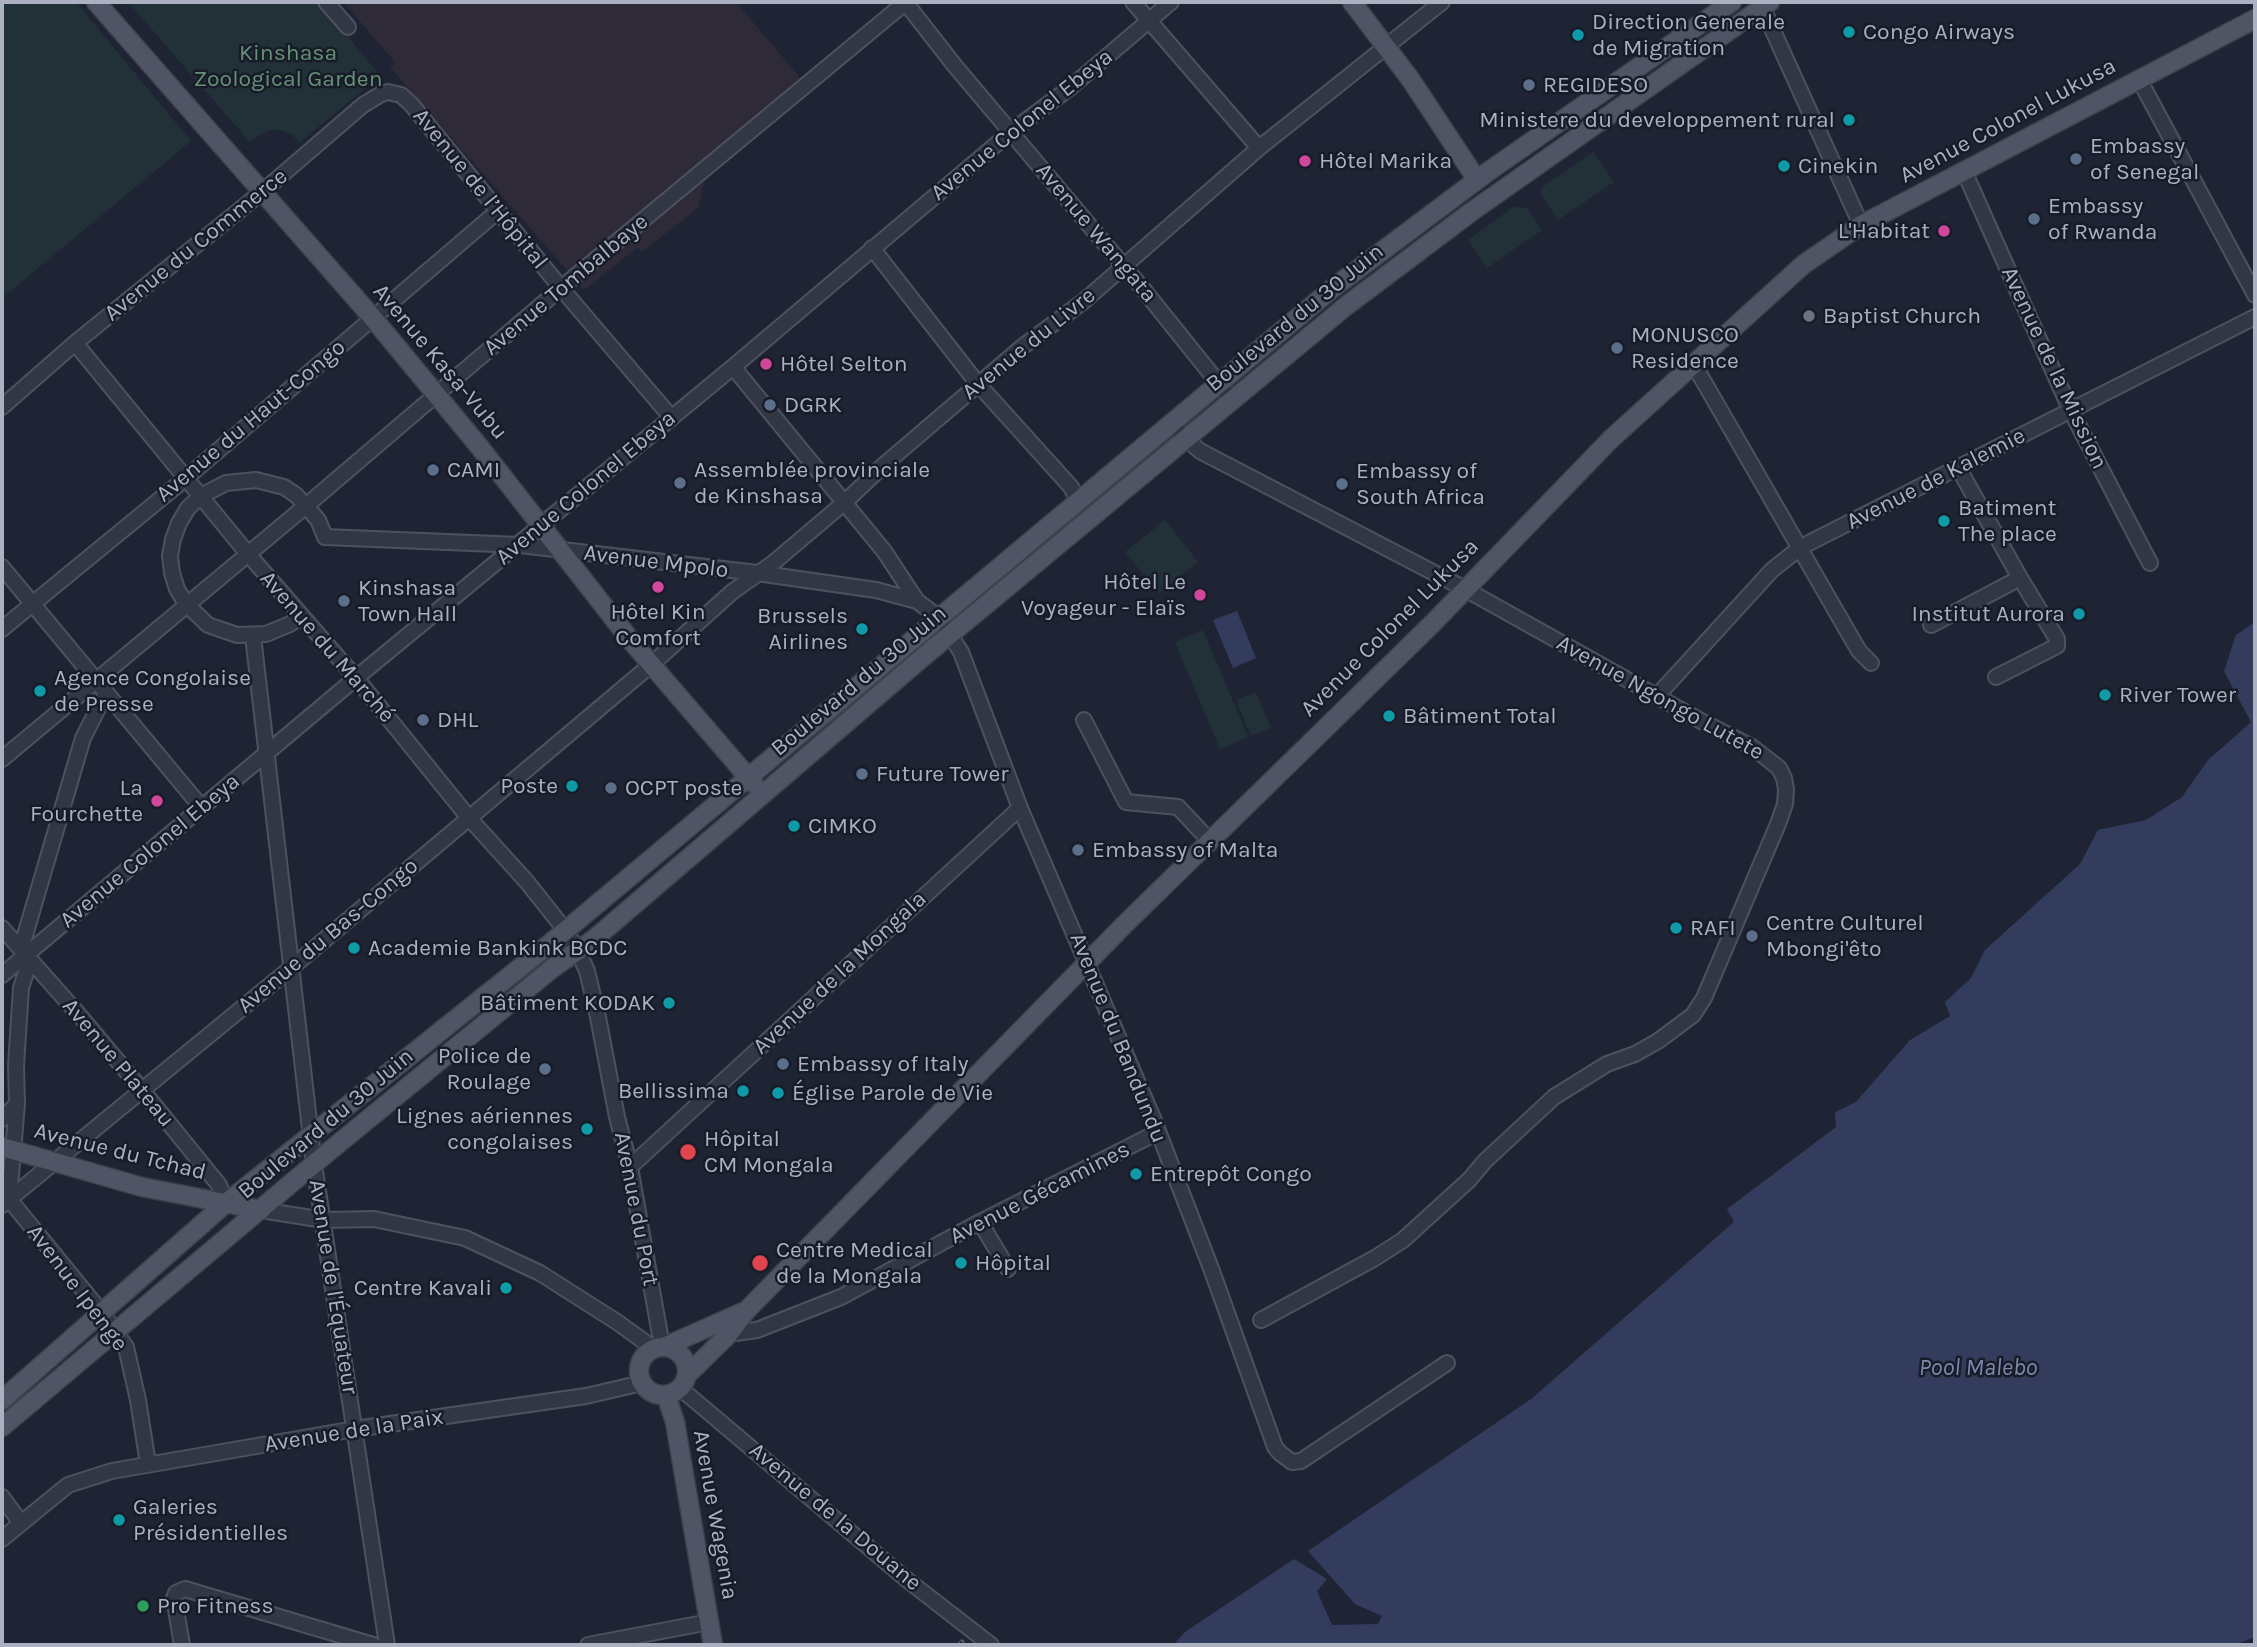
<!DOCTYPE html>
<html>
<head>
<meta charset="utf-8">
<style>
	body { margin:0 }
	#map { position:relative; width:2257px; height:1647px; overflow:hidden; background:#1f2434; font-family:Karla,sans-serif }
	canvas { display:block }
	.frame { position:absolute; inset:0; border:4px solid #acb1c2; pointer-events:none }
</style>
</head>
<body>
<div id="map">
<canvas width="2257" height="1647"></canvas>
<div class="frame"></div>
</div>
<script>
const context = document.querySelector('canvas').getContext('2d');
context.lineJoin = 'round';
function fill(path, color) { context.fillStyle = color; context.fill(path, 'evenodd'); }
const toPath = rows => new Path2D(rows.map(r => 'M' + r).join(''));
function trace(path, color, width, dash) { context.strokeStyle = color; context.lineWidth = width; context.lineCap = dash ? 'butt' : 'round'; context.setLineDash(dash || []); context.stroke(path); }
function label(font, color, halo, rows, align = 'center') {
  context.font = font + ' Karla,sans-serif'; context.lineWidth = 5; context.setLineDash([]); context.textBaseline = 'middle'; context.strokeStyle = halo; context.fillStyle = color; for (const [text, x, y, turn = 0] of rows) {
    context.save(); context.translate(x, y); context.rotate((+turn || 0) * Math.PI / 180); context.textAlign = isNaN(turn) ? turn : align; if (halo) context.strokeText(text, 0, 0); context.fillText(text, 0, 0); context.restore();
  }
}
fill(toPath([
	[343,2,736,2,802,80,692,171,704,183,699,207,642,252,638,247,584,290,390,67,395,62]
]), '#2e2a37');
fill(toPath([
	[2,2,76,2,191,141,2,298],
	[128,2,320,2,380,76,299,143,292,134,281,130,269,130,249,141],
	[1593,152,1614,182,1558,220,1541,194,1541,188],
	[1513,207,1527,208,1542,230,1487,268,1468,240],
	[1165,520,1198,562,1159,593,1125,552],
	[1203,630,1248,737,1220,749,1175,642],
	[1256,692,1271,728,1251,736,1236,700]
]), '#223137');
fill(toPath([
	[1237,611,1256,658,1233,668,1213,620],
	[2255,622,2255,1637,2235,1645,1173,1645,1185,1632,1294,1559,1327,1579,1317,1591,1332,1625,1378,1624,1382,1616,1355,1604,1308,1551,1531,1399,1734,1222,1727,1209,1836,1127,1835,1112,1856,1102,1910,1040,1950,1016,1945,1002,1971,978,1985,950,2080,864,2098,830,2146,820,2182,797,2208,760,2251,722,2224,671,2236,635]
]), '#333c5c');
const minor = toPath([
	[326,2,348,27],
	[905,2,955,66,1143,289,1232,400],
	[1133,2,1259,148],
	[1760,2,1861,225],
	[2139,79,2255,295],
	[1964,171,2071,411,2150,563],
	[872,248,978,384,1071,487,1078,501],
	[75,343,248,554,356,678,469,818,527,882,565,930,578,951,587,971,598,1017,617,1117,630,1167,662,1346],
	[1693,363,1859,651,1871,663],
	[733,367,884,551,917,601],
	[2,407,75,343,262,192,363,105,381,94,388,92,401,95,411,104,561,288,671,417],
	[1171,422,1186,439,1200,451,1465,589,1701,721,1752,747,1779,768,1784,778,1786,789,1785,804,1778,824,1704,998,1693,1015,1658,1041,1635,1054,1607,1064,1554,1097,1485,1161,1469,1180,1403,1240,1375,1258,1261,1320],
	[2,567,202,808],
	[301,616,290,624,266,634,237,635,208,625,186,604,177,589,172,573,170,556,173,539,179,523,188,508,201,496,226,483,256,480,284,487,296,495,318,520,325,537,520,545,757,573,876,590,917,601,938,617,961,652,1020,808,1153,1118,1212,1271,1275,1447,1280,1453,1292,1462,1301,1461,1447,1363],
	[1931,625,2020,578,1959,469],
	[2,629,186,478,498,211],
	[253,636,314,1164,387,1645],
	[1996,677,2057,646,2057,639,2020,578],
	[1657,696,1772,570,1801,547,2255,317],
	[1084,720,1126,802,1178,807,1210,841],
	[2,759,307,505,561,288,906,2],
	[2,928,80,1016,142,1090,219,1185,226,1203],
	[21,949,83,738,106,693],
	[30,960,21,988,16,1065,17,1104,9,1199,102,1313,126,1347,138,1400,148,1464],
	[2,975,356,678,733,367,1012,131,1071,87,1171,2],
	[2,1119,17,1104],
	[630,1167,1020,808],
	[2,1205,291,968,652,664,732,592,773,563,845,502,885,464,1022,347,1084,301,1259,148,1442,2],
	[261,1210,324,1220,374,1219,465,1238,540,1273,617,1322,653,1348],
	[980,1222,1008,1269],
	[729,1334,757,1330,841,1297,980,1222,1158,1132],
	[680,1388,906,1579,991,1645],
	[2,1497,21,1523],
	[2,1539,68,1485,112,1471,355,1429,586,1396,642,1383],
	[182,1645,174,1598,176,1593,185,1589,373,1645],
	[588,1645,709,1622]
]);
const major = toPath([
	[96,2,372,317,478,445,632,642,754,784],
	[1352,2,1411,80,1477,180],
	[2,1147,142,1187,261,1210],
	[666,1346,743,1312],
	'639 1371a24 24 0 1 1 48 0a24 24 0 1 1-48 0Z',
	[687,1375,729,1334,746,1311,1124,925,1432,624,1611,439,1804,264,1861,225,2255,19],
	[666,1395,675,1422,713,1645],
	[2,1400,226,1203,547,946,1333,288,1489,171,1732,2],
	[2,1427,333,1148,554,967,593,940,923,657,1346,306,1471,212,1770,2]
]);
trace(minor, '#4d5160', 18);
trace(major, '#3c404f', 21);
trace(minor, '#323745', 14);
trace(major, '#505565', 18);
const rail = toPath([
	[959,1645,962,1642]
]);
trace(rail, '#545a6c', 5);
trace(rail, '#181c29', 2.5, [8]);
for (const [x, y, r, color] of [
	[1849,32,7,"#0f9aa8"],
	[1578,35,7,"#0f9aa8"],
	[1529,85,7,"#5c6f8a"],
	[1849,120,7,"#0f9aa8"],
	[2076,159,7,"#5c6f8a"],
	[1305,161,7,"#d1479c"],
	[1784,166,7,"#0f9aa8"],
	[2034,219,7,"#5c6f8a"],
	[1944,231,7,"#d1479c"],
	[1809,316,7,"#6b7280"],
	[1617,348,7,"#5c6f8a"],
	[766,364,7,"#d1479c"],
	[770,405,7,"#5c6f8a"],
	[433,470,7,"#5c6f8a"],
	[680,483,7,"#5c6f8a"],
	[1342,484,7,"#5c6f8a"],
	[1944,521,7,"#0f9aa8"],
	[658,587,7,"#d1479c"],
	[1200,595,7,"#d1479c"],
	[344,601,7,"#5c6f8a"],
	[2079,614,7,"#0f9aa8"],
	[862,629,7,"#0f9aa8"],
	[40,691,7,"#0f9aa8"],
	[2105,695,7,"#0f9aa8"],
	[1389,716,7,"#0f9aa8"],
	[423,720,7,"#5c6f8a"],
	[862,774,7,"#5c6f8a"],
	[572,786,7,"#0f9aa8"],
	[611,788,7,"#5c6f8a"],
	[157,801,7,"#d1479c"],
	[794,826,7,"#0f9aa8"],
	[1078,850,7,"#5c6f8a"],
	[1676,928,7,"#0f9aa8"],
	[1752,936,7,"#5c6f8a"],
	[354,948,7,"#0f9aa8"],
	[669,1003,7,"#0f9aa8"],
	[783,1064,7,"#5c6f8a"],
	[545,1069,7,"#5c6f8a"],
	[743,1091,7,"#0f9aa8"],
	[778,1093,7,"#0f9aa8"],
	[587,1129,7,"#0f9aa8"],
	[688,1152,9,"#e0444e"],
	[1136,1174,7,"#0f9aa8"],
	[760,1263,9,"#e0444e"],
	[961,1263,7,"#0f9aa8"],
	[506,1288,7,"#0f9aa8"],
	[119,1520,7,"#0f9aa8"],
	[143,1606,7,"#2e9e5b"]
]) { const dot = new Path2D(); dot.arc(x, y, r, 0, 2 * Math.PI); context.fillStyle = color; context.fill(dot); trace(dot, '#181c29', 2.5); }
label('23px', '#acb1c2', '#181c29', [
	["Direction Generale",1592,22],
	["de Migration",1592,48],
	["Congo Airways",1863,32],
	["REGIDESO",1543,85],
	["Ministere du developpement rural",1835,120,"right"],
	["Embassy",2090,146],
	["of Senegal",2090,172],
	["Hôtel Marika",1319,161],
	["Cinekin",1798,166],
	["Embassy",2048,206],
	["of Rwanda",2048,232],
	["L'Habitat",1930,231,"right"],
	["Baptist Church",1823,316],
	["MONUSCO",1631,335],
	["Residence",1631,361],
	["Hôtel Selton",780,364],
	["DGRK",784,405],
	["CAMI",447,470],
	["Assemblée provinciale",694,470],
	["de Kinshasa",694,496],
	["Embassy of",1356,471],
	["South Africa",1356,497],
	["Batiment",1958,508],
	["The place",1958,534],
	["Hôtel Le",1186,582,"right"],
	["Voyageur - Elaïs",1186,608,"right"],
	["Kinshasa",358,588],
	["Town Hall",358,614],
	["Hôtel Kin",658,612,"center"],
	["Comfort",658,638,"center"],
	["Institut Aurora",2065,614,"right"],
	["Brussels",848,616,"right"],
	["Airlines",848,642,"right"],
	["Agence Congolaise",54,678],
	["de Presse",54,704],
	["River Tower",2119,695],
	["Bâtiment Total",1403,716],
	["DHL",437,720],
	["Future Tower",876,774],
	["Poste",558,786,"right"],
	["La",143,788,"right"],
	["Fourchette",143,814,"right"],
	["OCPT poste",625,788],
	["CIMKO",808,826],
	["Embassy of Malta",1092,850],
	["Centre Culturel",1766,923],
	["Mbongi'êto",1766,949],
	["RAFI",1690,928],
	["Academie Bankink BCDC",368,948],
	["Bâtiment KODAK",655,1003,"right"],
	["Police de",531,1056,"right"],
	["Roulage",531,1082,"right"],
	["Embassy of Italy",797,1064],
	["Bellissima",729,1091,"right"],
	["Église Parole de Vie",792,1093],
	["Lignes aériennes",573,1116,"right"],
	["congolaises",573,1142,"right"],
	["Hôpital",704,1139],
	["CM Mongala",704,1165],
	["Entrepôt Congo",1150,1174],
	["Centre Medical",776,1250],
	["de la Mongala",776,1276],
	["Hôpital",975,1263],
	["Centre Kavali",492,1288,"right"],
	["Galeries",133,1507],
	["Présidentielles",133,1533],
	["Pro Fitness",157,1606]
], 'left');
label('23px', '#659277', '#181c29', [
	["Kinshasa",288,53],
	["Zoological Garden",288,79]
]);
label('23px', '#acb1c2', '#181c29', [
	["Avenue Colonel Lukusa",2008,121,-28],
	["Avenue Colonel Ebeya",1022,125,-39],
	["Avenue de l’Hôpital",480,189,51],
	["Avenue Wangata",1096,233,50],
	["Avenue du Commerce",196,245,-39],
	["Avenue Tombalbaye",566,285,-40],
	["Boulevard du 30 Juin",1295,318,-39],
	["Avenue du Livre",1029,344,-39],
	["Avenue Kasa-Vubu",440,362,50],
	["Avenue de la Mission",2054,368,65],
	["Avenue du Haut-Congo",251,421,-40],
	["Avenue de Kalemie",1936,479,-27],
	["Avenue Colonel Ebeya",586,488,-40],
	["Avenue Mpolo",656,562,7],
	["Avenue Colonel Lukusa",1390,628,-45],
	["Avenue du Marché",327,647,49],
	["Boulevard du 30 Juin",859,681,-40],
	["Avenue Ngongo Lutete",1660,698,29],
	["Avenue Colonel Ebeya",150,851,-40],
	["Avenue du Bas-Congo",328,936,-40],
	["Avenue de la Mongala",840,973,-43],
	["Avenue du Bandundu",1118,1038,68],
	["Avenue Plateau",118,1063,50],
	["Boulevard du 30 Juin",326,1124,-40],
	["Avenue du Tchad",120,1152,14],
	["Avenue Gécamines",1040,1193,-27],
	["Avenue du Port",636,1209,79],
	["Avenue de l'Équateur",333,1287,81],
	["Avenue Ipenge",77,1288,53],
	["Avenue de la Paix",354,1431,-9],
	["Avenue Wagenia",715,1515,80],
	["Avenue de la Douane",835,1517,40]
]);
label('italic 24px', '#7c89af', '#181c29', [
	["Pool Malebo",1978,1368]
]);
</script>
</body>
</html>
